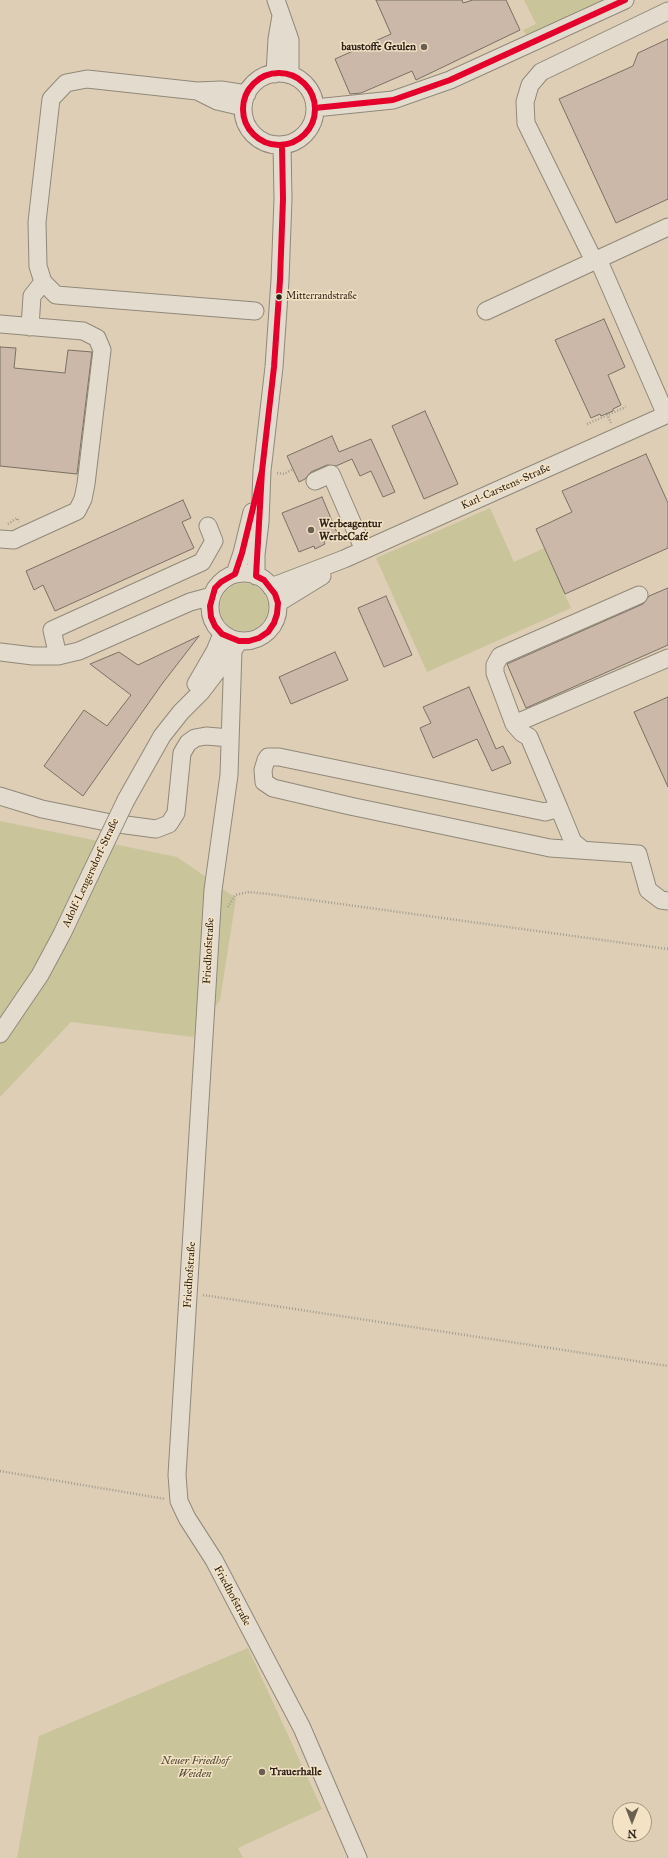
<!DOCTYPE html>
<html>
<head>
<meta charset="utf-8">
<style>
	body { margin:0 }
	#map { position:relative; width:668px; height:1858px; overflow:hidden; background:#ddceb5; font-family:"IM FELL Great Primer",serif }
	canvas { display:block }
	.north { position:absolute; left:612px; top:1802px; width:40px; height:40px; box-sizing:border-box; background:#f3e2c4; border:1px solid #a49680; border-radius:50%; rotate:180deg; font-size:11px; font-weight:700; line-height:16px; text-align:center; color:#2e231a }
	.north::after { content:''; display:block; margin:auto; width:14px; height:18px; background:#6b5f50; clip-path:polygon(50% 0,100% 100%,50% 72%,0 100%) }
</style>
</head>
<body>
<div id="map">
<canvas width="668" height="1858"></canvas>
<div class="north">N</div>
</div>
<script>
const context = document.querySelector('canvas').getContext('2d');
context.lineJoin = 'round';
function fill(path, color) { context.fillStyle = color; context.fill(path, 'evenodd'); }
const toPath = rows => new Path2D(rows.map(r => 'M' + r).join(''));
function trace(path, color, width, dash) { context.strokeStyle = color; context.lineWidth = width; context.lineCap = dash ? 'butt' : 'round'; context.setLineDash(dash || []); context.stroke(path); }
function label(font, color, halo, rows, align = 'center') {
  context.font = font + ' "IM FELL Great Primer",serif'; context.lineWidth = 3; context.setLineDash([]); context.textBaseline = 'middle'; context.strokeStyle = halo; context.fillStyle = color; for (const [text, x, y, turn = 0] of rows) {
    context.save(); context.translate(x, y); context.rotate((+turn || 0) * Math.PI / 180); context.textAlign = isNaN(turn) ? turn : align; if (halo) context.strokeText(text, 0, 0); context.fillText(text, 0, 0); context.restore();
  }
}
fill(toPath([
	[524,0,608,0,527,36,523,30,536,24],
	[490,508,514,562,544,548,571,608,427,672,376,558],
	'220 607a24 24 0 1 1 48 0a24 24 0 1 1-48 0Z',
	[0,821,177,857,236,898,220,1000,193,1037,71,1022,0,1097],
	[248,1648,322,1809,238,1848,243,1858,17,1858,39,1736]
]), '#cac49b');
const building = toPath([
	[376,0,462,0,463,3,473,0,506,0,520,30,416,80,412,71,361,93,350,94,335,59,391,34,376,0],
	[668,39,668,199,616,223,559,99,633,66,638,53,668,39],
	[604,319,625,367,608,375,621,405,613,409,613,411,601,416,600,414,591,418,555,340,604,319],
	[0,347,16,348,14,368,65,373,68,350,92,352,77,474,0,466,0,347],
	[425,411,458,484,424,499,392,426,425,411],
	[332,436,339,452,371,439,395,492,383,497,371,471,360,476,352,459,336,466,327,465,311,472,305,479,299,482,287,456,332,436],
	[646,454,668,503,668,548,565,594,536,529,572,512,562,491,646,454],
	[322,497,338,535,324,542,325,544,315,549,314,546,299,552,282,513,322,497],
	[183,500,191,518,182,522,194,548,55,611,43,585,34,590,26,571,183,500],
	[668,588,668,645,526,708,507,664,643,604,649,596,668,588],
	[386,596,412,655,384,667,358,608,386,596],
	[199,636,162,684,83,796,44,766,84,710,107,726,131,695,90,664,119,652,138,665,199,636],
	[335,652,348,680,291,704,279,677,335,652],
	[469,687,496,749,503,746,511,763,492,771,477,739,433,758,420,728,431,723,423,707,469,687],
	[668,697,668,787,634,712,668,697]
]);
fill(building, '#ccb8a9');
trace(building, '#797063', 1);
const minor = toPath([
	[276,0,290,40,290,75],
	'243 109a36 36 0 1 1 72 0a36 36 0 1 1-72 0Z',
	[275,74,277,39,281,16],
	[199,92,217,101,243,107],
	[247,94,221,90,197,91,87,79,66,83,51,99,37,222,38,266,43,282,56,295,255,311],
	[315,108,393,100,450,80,625,0],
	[598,259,666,415],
	[594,261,526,123,525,102,530,85,541,72,668,11],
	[486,311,668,227],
	[0,324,83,331,97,338,102,350,86,484,83,499,77,511,20,537,14,540,0,539],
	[30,327,32,296,43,282],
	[315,481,331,474,364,550],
	'210 607a34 34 0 1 1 68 0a34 34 0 1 1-68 0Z',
	[235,574,242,553,252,512],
	[256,576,256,555,260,522,262,471,274,367,280,280,283,199,282,145],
	[271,587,344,559,668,414],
	[278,603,322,576],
	[233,650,229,775,213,890,177,1475,179,1501,187,1518,214,1560,302,1728,358,1858],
	[0,652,33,656,58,656,79,651,190,602,212,596],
	[58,656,52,630,202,562,214,541,208,526],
	[196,684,215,651,222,634],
	[514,724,495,673,495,665,500,656,639,595],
	[0,796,42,809,111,823,156,829,169,824,176,813,182,753,188,743,195,738,206,736,230,738],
	[126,800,162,736,181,712,201,692,236,646],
	[559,808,529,737,522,733,514,724,668,658],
	[583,850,573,842,559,808,545,812,279,757,268,757,266,760,263,770,264,782,273,788,350,806,550,848,638,854,648,890,661,900,668,901],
	[0,1034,40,975,62,934,91,873]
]);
trace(minor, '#918879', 19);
trace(toPath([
	[607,414,611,423],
	[587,424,626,407],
	[277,473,284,474,293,469],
	[8,524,17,518,19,522],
	[228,907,235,895,249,892,268,894,668,949],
	[203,1295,668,1366],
	[0,1471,165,1499]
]), '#a29c92', 2.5, [1, 2]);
trace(minor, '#e3dcce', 17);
const minorBridge = toPath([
	[91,873,126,800]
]);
trace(minorBridge, '#918879', 19, []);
trace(minorBridge, '#e3dcce', 17);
trace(toPath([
	'243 109a36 36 0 1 1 72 0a36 36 0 1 1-72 0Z',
	[315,108,393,100,450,80,625,0],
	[262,471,256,576,264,580,275,594,278,603,277,614,274,623,268,632,259,638,249,641,239,641,222,634,215,626,211,617,210,606,215,588,221,582,235,574,242,553,262,471],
	[262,471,274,367,280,280,283,199,282,145]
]), '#e4002b', 6);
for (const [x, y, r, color] of [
	[424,47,4,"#6b5f50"],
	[279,297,3.5,"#2e231a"],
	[311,530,4,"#6b5f50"],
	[262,1772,4,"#6b5f50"]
]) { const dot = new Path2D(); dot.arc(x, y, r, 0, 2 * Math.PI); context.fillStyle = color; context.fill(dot); trace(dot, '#f3e2c4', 1.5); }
label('10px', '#2e231a', '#f3e2c4', [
	["Mitterrandstraße",286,297]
], 'left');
label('bold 11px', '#2e231a', '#f3e2c4', [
	["baustoffe Geulen",416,47,"right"],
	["Werbeagentur",319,524],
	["WerbeCafé",319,537],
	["Trauerhalle",270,1772]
], 'left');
label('11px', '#2e231a', '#f3e2c4', [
	["Karl-Carstens-Straße",506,487,-24],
	["Adolf-Lengersdorf-Straße",91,873,-65],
	["Friedhofstraße",209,951,-87],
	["Friedhofstraße",190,1275,-86],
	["Friedhofstraße",232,1596,62]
]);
label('italic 11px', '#514935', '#f3e2c4', [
	["Neuer Friedhof",195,1761],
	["Weiden",195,1774]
]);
</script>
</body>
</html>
